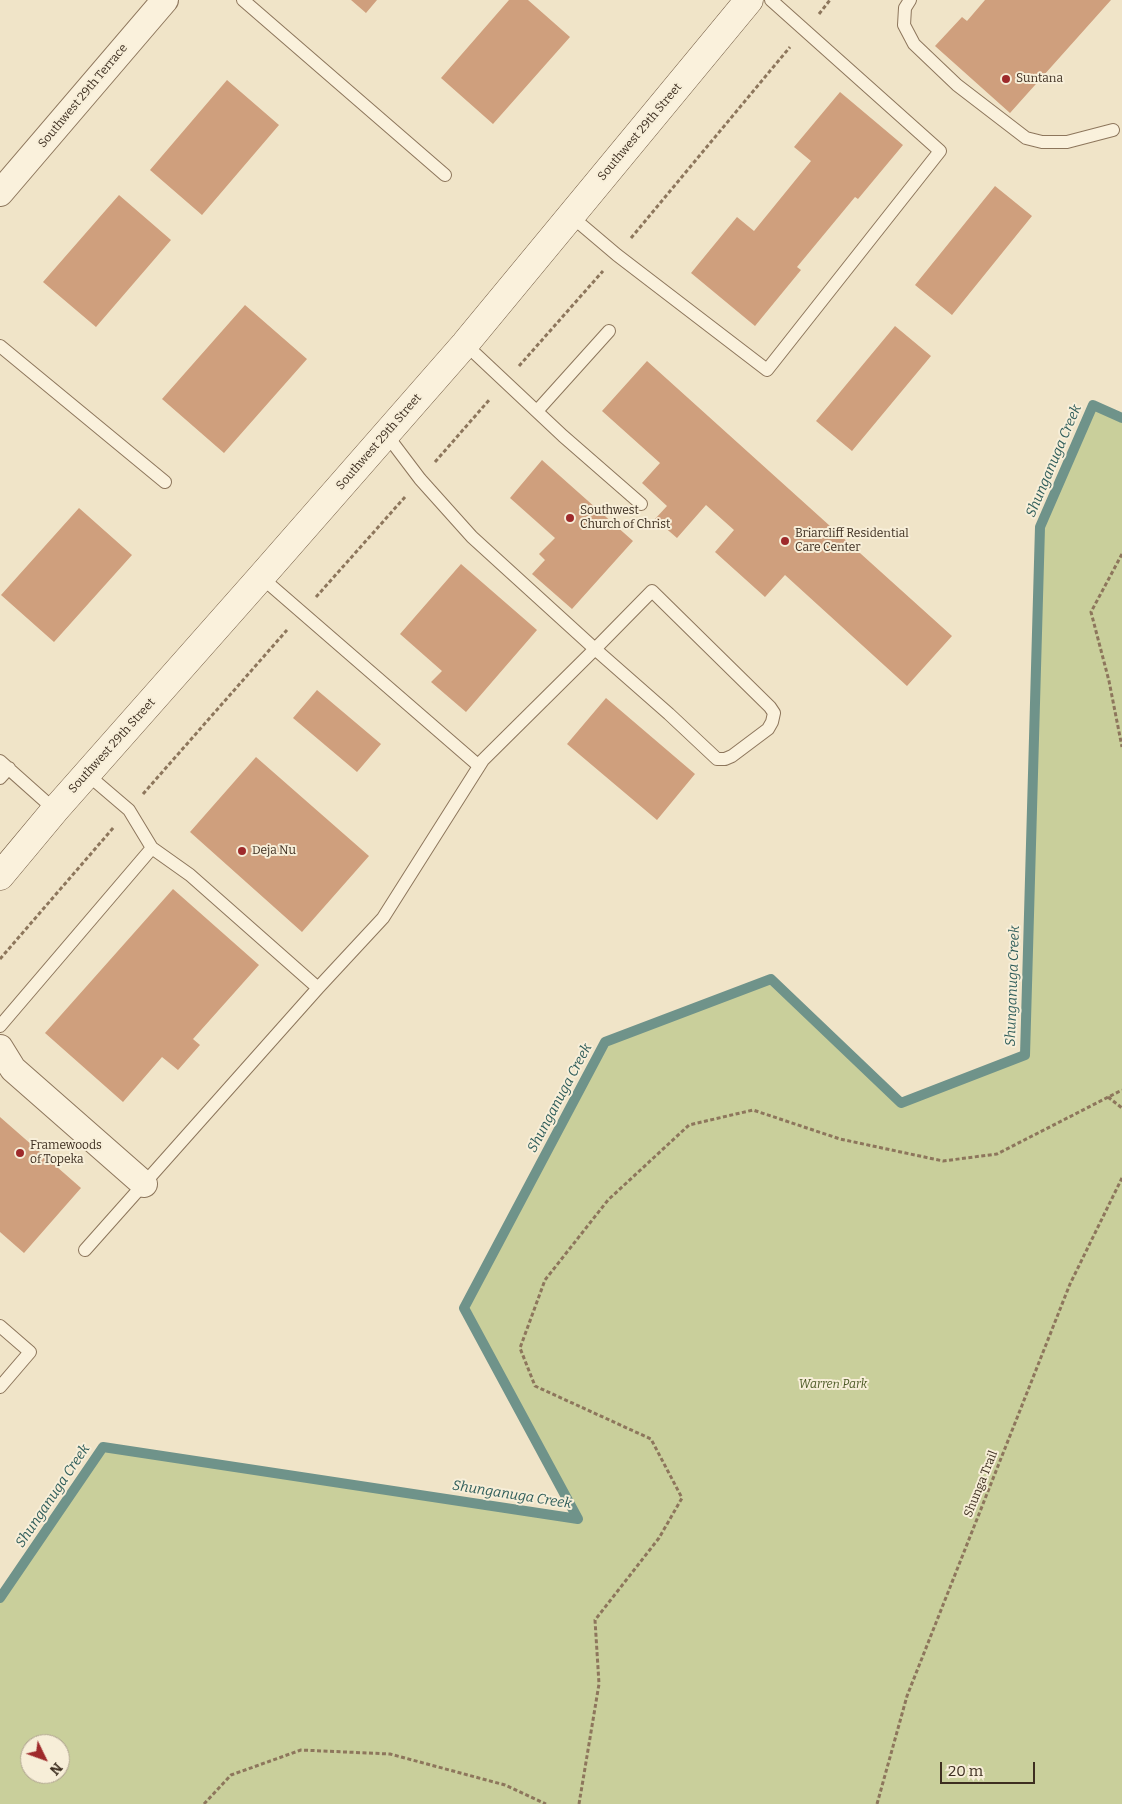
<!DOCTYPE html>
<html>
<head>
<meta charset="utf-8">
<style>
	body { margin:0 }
	#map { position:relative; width:1122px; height:1804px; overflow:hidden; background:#f0e4c8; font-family:Bitter,serif }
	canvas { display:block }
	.north { position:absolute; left:20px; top:1734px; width:50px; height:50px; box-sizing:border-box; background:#f7eed8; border:1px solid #ada18e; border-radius:50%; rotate:132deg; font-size:14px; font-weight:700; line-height:20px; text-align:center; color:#3d2e20 }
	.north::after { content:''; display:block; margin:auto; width:18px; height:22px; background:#9e2a2b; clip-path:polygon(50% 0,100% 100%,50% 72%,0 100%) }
	.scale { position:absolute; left:940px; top:1762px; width:95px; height:22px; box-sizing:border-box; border:2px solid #3d2e20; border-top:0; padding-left:6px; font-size:15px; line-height:18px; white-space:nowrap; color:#3d2e20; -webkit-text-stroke:4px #f7eed8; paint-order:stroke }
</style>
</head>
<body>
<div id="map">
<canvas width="1122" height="1804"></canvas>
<div class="north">N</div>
<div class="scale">20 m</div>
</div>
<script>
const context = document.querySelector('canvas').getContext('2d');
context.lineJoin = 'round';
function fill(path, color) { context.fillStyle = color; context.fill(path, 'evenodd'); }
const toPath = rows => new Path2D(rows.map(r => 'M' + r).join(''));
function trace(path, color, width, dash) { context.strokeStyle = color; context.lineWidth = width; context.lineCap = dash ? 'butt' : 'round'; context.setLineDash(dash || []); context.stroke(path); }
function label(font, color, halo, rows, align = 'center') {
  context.font = font + ' Bitter,serif'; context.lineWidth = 4; context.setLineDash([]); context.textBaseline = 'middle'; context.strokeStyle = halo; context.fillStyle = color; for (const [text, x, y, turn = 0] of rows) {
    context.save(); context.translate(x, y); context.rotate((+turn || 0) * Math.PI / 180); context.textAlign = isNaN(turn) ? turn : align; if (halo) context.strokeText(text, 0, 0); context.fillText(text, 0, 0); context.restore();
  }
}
fill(toPath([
	[1093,405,1122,418,1122,1804,0,1804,0,1598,103,1447,577,1519,464,1308,605,1042,771,979,901,1103,1025,1055,1040,527],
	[30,1744,60,1744,60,1774,30,1774]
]), '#c9cf9b');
trace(toPath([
	[0,1598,103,1447,578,1519,464,1308,605,1042,771,979,901,1103,1025,1055,1040,527,1093,405,1122,418]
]), '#6f938a', 10);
fill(toPath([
	[351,0,377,0,366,13],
	[509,0,528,0,570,37,493,124,441,78],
	[985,0,1111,0,1010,113,935,46,962,17,967,21],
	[227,80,279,125,202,215,150,170],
	[840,92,903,145,858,199,855,197,797,267,801,270,755,326,691,273,737,217,754,231,811,161,794,147],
	[995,186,1032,216,952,315,915,285],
	[119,195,171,240,96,327,43,282],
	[245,305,307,359,224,453,162,399],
	[895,326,931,356,852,451,816,421],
	[647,361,952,636,907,686,785,575,765,597,715,552,734,530,706,505,677,538,655,519,667,506,642,483,660,463,602,411],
	[542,460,633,541,572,609,532,574,545,560,539,554,555,538,510,498],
	[79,508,132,555,54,642,1,595],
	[461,564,537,630,466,712,431,682,442,671,400,634],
	[317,690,381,744,357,772,293,718],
	[606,698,695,774,657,820,567,744],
	[256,757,369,856,302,932,190,832],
	[173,889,259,965,193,1039,200,1045,178,1070,162,1057,123,1102,45,1033],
	[0,1117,81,1188,24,1253,0,1232]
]), '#cf9f7d');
const lane = toPath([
	[243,0,445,175],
	[910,0,905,8,904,25,914,44,957,85,1026,138,1042,142,1067,142,1113,130],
	[571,216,617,255,767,370,940,151,771,0],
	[465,344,563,436,641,504],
	[0,346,165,482],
	[537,411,609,331],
	[261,577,479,766],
	[0,761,55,810],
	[88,775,129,810,152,848,190,875,318,988],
	[0,778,9,768],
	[0,1026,152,848],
	[85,1250,318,988,383,918,483,760,595,649,652,591,770,707,774,713,772,722,768,729,732,756,725,759,717,759,669,714,595,649,472,537,420,479,386,434],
	[0,1326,30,1352,0,1387]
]);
const street = toPath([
	[0,193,165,0],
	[0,1048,13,1069,144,1184]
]);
const secondary = toPath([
	[0,876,55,810,261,577,465,344,749,0]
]);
trace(lane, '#8d765c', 14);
trace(street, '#8d765c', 28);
trace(secondary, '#6f573f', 29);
trace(toPath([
	[819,14,830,0],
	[631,238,790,47],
	[519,366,603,271],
	[435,462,490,399],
	[1122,554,1091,612,1109,681,1122,747],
	[316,597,405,497],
	[143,794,287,630],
	[0,959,114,827],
	[1108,1097,1122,1108],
	[204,1804,231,1775,301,1750,390,1754,505,1785,546,1804],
	[579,1804,599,1684,595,1620,659,1538,682,1498,651,1439,535,1386,520,1348,545,1280,608,1200,689,1125,753,1110,840,1139,943,1161,997,1154,1122,1090],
	[877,1804,907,1696,1070,1284,1122,1178]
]), '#8d765c', 3, [4, 2.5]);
trace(lane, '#faf1dc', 12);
trace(street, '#faf1dc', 26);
trace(secondary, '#faf1dc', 28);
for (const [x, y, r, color] of [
	[1006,79,5,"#9e2a2b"],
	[570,518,5,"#9e2a2b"],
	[785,541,5,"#9e2a2b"],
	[242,851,5,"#9e2a2b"],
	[20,1153,5,"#9e2a2b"]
]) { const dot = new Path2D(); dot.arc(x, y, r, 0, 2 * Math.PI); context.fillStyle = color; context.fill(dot); trace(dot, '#f7eed8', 2); }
label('12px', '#3d2e20', '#f7eed8', [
	["Suntana",1016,79],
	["Southwest",580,511],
	["Church of Christ",580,525],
	["Briarcliff Residential",795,534],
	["Care Center",795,548],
	["Deja Nu",252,851],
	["Framewoods",30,1146],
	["of Topeka",30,1160]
], 'left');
label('12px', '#3d2e20', '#f7eed8', [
	["Southwest 29th Terrace",83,96,-50],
	["Southwest 29th Street",640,132,-50],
	["Southwest 29th Street",379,442,-49],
	["Southwest 29th Street",112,746,-48],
	["Shunga Trail",981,1484,-68]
]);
label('italic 12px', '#4d5a26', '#f7eed8', [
	["Warren Park",833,1385]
]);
label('italic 14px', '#2f5d5a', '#f7eed8', [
	["Shunganuga Creek",1054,461,-67],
	["Shunganuga Creek",1013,986,-88],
	["Shunganuga Creek",560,1098,-62],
	["Shunganuga Creek",512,1495,9],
	["Shunganuga Creek",53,1496,-56]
]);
</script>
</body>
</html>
